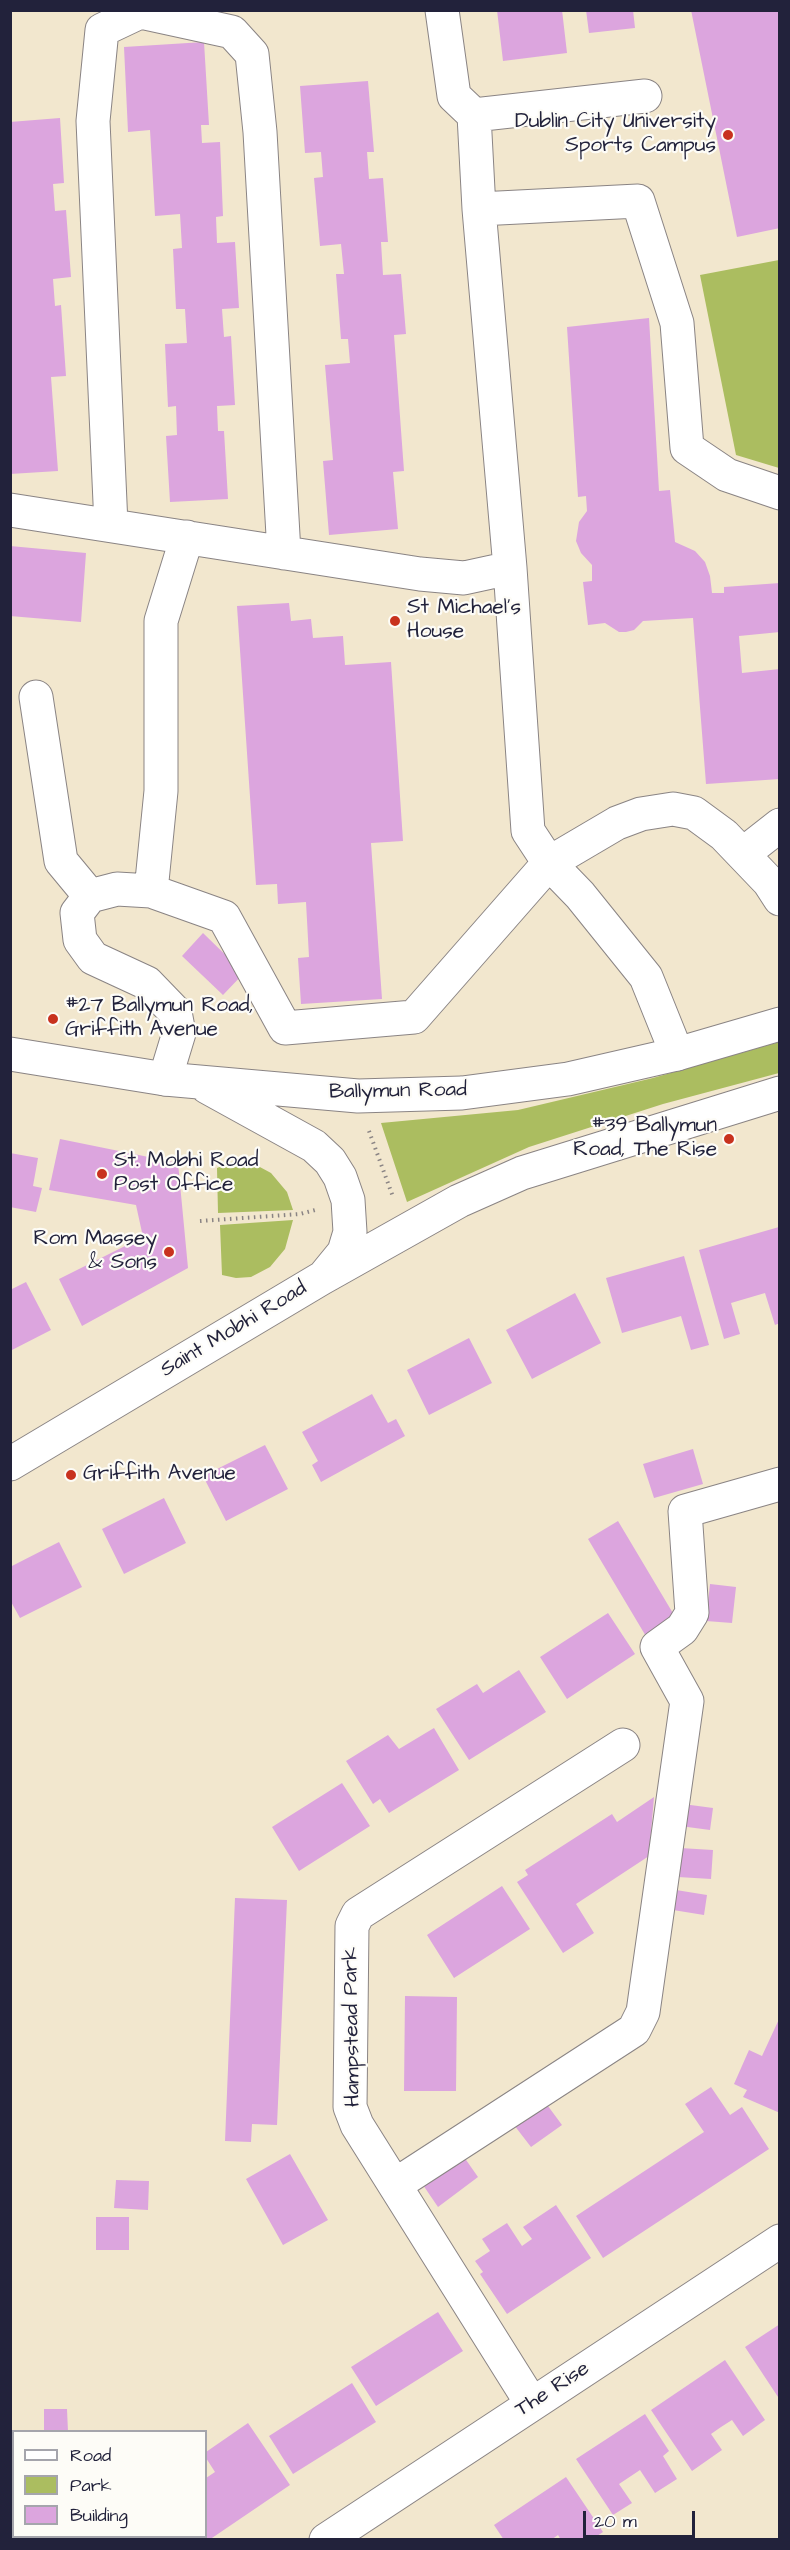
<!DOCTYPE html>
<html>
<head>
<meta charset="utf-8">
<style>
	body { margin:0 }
	#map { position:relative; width:790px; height:2550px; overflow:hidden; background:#f2e7ce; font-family:"Architects Daughter",sans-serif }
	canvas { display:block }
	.frame { position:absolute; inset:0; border:12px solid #22223b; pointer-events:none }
	.legend { position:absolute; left:12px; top:2430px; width:195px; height:108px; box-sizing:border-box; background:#fdfcf7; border:2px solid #a5a5ac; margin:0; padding:8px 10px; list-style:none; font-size:18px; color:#22223b }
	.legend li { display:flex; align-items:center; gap:12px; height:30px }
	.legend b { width:30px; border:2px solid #a5a5ac }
	.scale { position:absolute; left:583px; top:2511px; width:112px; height:27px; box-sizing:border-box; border:3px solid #22223b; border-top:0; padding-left:8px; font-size:18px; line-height:21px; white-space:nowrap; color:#22223b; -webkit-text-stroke:4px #fdfcf7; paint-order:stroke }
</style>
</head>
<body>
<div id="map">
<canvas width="790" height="2550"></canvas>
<div class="frame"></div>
<ul class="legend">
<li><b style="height:8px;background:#fff"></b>Road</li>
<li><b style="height:16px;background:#abbd60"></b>Park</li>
<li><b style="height:16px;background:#dca5de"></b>Building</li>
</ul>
<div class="scale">20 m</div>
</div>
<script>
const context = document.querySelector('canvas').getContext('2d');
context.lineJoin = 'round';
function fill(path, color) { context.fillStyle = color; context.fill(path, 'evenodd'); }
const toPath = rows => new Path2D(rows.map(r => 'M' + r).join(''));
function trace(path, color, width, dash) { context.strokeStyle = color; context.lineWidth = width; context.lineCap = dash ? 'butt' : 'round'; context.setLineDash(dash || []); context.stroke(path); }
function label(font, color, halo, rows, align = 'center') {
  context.font = font + ' "Architects Daughter",sans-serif'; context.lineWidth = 4.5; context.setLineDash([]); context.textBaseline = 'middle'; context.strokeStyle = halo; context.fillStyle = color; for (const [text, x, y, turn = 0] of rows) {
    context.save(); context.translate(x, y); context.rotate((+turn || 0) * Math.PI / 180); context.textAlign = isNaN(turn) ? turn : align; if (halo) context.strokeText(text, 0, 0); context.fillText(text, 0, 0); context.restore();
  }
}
fill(toPath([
	[779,260,780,260,779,468,736,455,700,275],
	[779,1042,779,1073,663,1104,529,1147,407,1202,381,1123,518,1110,653,1078],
	[232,1162,258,1166,271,1173,287,1192,293,1210,218,1213,217,1168],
	[293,1220,285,1249,270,1267,251,1277,236,1278,222,1275,220,1225]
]), '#abbd60');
fill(toPath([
	[497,10,562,10,567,53,503,61],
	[586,10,633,10,635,28,589,33],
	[691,10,780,10,780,228,737,237],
	[204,42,209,125,201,125,202,143,220,142,223,216,216,217,217,243,235,242,239,308,222,309,224,337,231,336,235,405,217,406,218,431,224,431,228,499,170,502,166,436,177,435,176,406,168,407,165,344,187,343,185,309,176,309,173,249,182,248,180,214,155,216,150,130,128,132,124,47],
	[368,81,374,152,367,152,369,179,383,178,388,242,381,242,383,275,401,274,406,334,394,335,404,471,393,472,398,529,329,535,323,461,333,460,325,365,350,363,348,339,341,339,336,274,344,274,341,244,320,246,314,178,323,177,321,152,305,153,300,86],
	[60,118,64,183,53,184,55,211,66,210,71,277,53,279,55,306,61,305,66,376,51,377,58,471,10,474,10,122],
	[649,318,659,491,670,490,675,542,695,551,705,562,710,576,712,593,724,593,724,587,780,583,780,632,739,636,742,673,780,669,780,779,706,784,693,618,643,621,634,630,626,632,619,632,605,623,588,625,583,582,592,581,592,565,581,553,576,541,579,522,587,511,586,496,578,497,567,327],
	[10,546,86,553,81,622,10,616],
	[289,603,291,621,311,619,313,638,343,636,345,665,391,662,403,841,371,843,382,999,301,1004,298,958,309,957,306,902,278,904,277,884,256,885,237,606],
	[203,933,244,973,223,995,182,956],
	[60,1139,178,1163,188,1268,82,1326,59,1279,143,1237,136,1205,49,1190],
	[10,1153,38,1158,33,1186,42,1188,36,1212,10,1207],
	[779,1227,780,1323,775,1325,765,1293,731,1303,740,1334,724,1339,699,1250],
	[684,1256,709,1345,691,1350,681,1316,622,1333,606,1278],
	[26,1282,51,1330,10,1351,10,1290],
	[575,1293,601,1343,532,1379,506,1330],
	[469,1338,492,1383,429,1415,407,1370],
	[372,1394,388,1423,396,1419,405,1436,321,1482,312,1465,318,1461,302,1432],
	[265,1445,288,1489,226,1521,203,1476],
	[693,1449,703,1484,654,1498,643,1464],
	[164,1498,186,1543,124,1574,102,1529],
	[618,1521,677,1620,647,1638,588,1539],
	[59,1542,82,1587,20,1618,10,1600,10,1567],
	[710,1584,736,1587,732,1623,706,1621],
	[608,1613,635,1654,567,1699,540,1657],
	[519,1670,546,1712,469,1760,436,1709,477,1684,483,1693],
	[434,1728,459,1770,389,1813,380,1799,373,1804,346,1761,388,1735,399,1749],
	[342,1783,370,1826,299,1871,272,1827],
	[654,1797,649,1856,576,1904,594,1933,563,1953,517,1882,528,1875,525,1870,612,1814,617,1822],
	[683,1804,713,1808,710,1830,680,1826],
	[680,1848,713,1850,711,1879,678,1877],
	[502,1886,530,1929,454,1978,427,1935],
	[676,1890,707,1895,704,1915,673,1910],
	[235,1898,287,1900,277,2125,252,2124,251,2142,225,2141],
	[405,1996,457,1997,456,2091,404,2091],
	[780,2017,780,2113,743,2097,747,2090,734,2084,749,2050,762,2056],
	[711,2087,730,2115,742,2107,769,2149,603,2258,576,2216,704,2132,685,2104],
	[545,2102,562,2125,531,2147,514,2125],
	[290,2154,328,2220,283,2245,246,2179],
	[464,2157,478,2177,438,2207,423,2185],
	[116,2180,149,2181,148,2210,114,2208],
	[556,2205,591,2258,507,2314,480,2274,483,2272,475,2261,490,2251,482,2239,507,2223,522,2246,532,2239,523,2227],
	[96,2217,129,2217,129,2250,96,2250],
	[438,2312,463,2351,376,2406,351,2367],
	[780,2324,780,2400,745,2347],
	[725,2360,765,2420,743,2436,732,2420,721,2427,711,2434,722,2450,692,2471,651,2410],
	[352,2383,376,2422,293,2474,269,2436],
	[44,2409,67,2409,68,2432,44,2432],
	[645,2414,669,2451,663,2456,677,2479,655,2493,640,2470,619,2484,632,2503,613,2515,576,2459],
	[248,2423,290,2485,209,2540,180,2540,178,2536,206,2536,206,2478,215,2472,206,2458,206,2452],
	[566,2477,603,2532,591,2540,561,2540,558,2535,551,2540,504,2540,494,2525],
	[73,2536,150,2536,150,2540,73,2540]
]), '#dca5de');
const minor = toPath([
	[442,10,454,96,474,115,479,209,510,568,528,831,549,863,580,895,646,977,677,1054],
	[474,115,645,96],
	[479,209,638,201,677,323,687,448,727,475,780,493],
	[10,510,420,574,464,578,510,568],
	[111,525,93,121,102,30,140,12,232,32,252,54,260,132,284,553],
	[36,697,61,861,90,896],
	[743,854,780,825],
	[151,891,161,791,161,621,187,537],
	[165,1079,179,1033,175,1012,147,983,93,958,80,940,77,913,90,896,117,889,151,891,224,917,285,1028,414,1017,549,863,617,823,641,814,673,809,694,813,724,835,769,882,780,899],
	[395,2185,634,2030,643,2012,687,1701,657,1647,682,1629,692,1613,685,1511,780,1484],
	[532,2404,357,2125,350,2107,352,1926,358,1914,623,1745],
	[326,2540,780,2241]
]);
const major = toPath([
	[10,1054,165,1079,358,1096,462,1093,568,1079,677,1054,780,1024],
	[207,1087,314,1146,330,1161,340,1177,348,1200,350,1232,344,1252,326,1274],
	[10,1464,322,1278,459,1201,522,1173,780,1093]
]);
trace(minor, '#8a8484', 35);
trace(major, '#8a8484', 35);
trace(toPath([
	[369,1131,393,1197],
	[200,1221,300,1214,315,1210]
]), '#8a8484', 4, [1.5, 4.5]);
trace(minor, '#fff', 33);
trace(major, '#fff', 33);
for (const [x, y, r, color] of [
	[728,135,6,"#c8321e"],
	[395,621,6,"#c8321e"],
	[53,1019,6,"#c8321e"],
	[729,1139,6,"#c8321e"],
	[102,1174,6,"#c8321e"],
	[169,1252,6,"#c8321e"],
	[71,1475,6,"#c8321e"]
]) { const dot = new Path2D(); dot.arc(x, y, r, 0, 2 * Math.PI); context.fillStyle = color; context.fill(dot); trace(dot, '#fdfcf7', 2); }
label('21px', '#22223b', '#fdfcf7', [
	["Dublin City University",716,123,"right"],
	["Sports Campus",716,147,"right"],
	["St Michael's",407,609],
	["House",407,633],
	["#27 Ballymun Road,",65,1007],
	["Griffith Avenue",65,1031],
	["#39 Ballymun",717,1127,"right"],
	["Road, The Rise",717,1151,"right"],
	["St. Mobhi Road",114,1162],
	["Post Office",114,1186],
	["Rom Massey",157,1240,"right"],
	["& Sons",157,1264,"right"],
	["Griffith Avenue",83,1475]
], 'left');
label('21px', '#22223b', '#fdfcf7', [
	["Ballymun Road",398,1092,-1],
	["Saint Mobhi Road",234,1330,-31],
	["Hampstead Park",353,2027,-91],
	["The Rise",553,2390,-33]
]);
</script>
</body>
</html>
